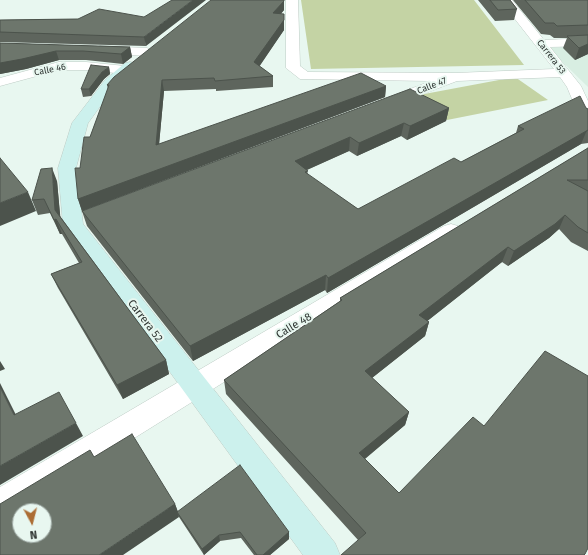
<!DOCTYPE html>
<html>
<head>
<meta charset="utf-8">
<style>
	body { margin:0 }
	#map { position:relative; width:588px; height:555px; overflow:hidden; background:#e8f7f0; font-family:"Fira Sans",sans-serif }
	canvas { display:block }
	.north { position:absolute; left:12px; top:503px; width:40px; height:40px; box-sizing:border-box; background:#e8f7f0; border:1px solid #9ea9a4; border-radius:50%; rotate:173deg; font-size:11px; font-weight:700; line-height:16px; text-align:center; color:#2f3532 }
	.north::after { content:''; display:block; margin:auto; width:14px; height:18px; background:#ac6d34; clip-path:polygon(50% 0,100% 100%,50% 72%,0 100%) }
</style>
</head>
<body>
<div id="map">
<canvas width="588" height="555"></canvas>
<div class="north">N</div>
</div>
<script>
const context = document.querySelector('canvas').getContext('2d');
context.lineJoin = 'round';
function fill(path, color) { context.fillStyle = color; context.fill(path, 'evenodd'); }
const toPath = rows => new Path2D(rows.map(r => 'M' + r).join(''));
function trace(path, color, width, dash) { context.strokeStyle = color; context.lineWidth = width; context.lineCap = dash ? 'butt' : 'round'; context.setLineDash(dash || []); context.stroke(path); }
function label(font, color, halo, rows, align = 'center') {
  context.font = font + ' "Fira Sans",sans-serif'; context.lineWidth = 4; context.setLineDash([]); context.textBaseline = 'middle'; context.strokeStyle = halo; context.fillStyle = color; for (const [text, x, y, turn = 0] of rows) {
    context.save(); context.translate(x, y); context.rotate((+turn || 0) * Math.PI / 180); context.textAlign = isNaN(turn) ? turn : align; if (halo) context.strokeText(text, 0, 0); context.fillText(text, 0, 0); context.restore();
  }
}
fill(toPath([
	[588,46,588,87,548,48]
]), '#d8eee2');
fill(toPath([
	[301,0,474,0,524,65,311,69],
	[515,77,548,100,447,120,419,95]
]), '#c4d3a4');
const street = toPath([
	[286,0,298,0,300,66,308,72,455,73,554,69,500,0,512,0,544,40,588,38,588,46,550,47,581,86,588,101,588,123,582,121,580,118,567,87,560,77,457,81,389,107,384,105,381,102,384,99,431,81,300,79,286,68,286,0],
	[100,46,147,48,154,52,147,56,95,53,94,50,100,46],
	[59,62,86,62,125,66,130,67,132,70,130,73,125,74,86,70,59,70,0,86,0,78,59,62],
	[451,224,458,226,461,231,458,236,11,515,0,519,0,487,444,226,451,224]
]);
const secondary = toPath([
	[130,62,135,63,137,66,115,86,88,123,76,168,83,224,335,543,340,555,303,555,63,225,58,168,72,123,105,80,125,63,130,62]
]);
trace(street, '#bdcbc4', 1);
trace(secondary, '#bdcbc4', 1);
fill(street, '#fff');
fill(secondary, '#ccf1ed');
fill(toPath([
	[284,0,284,10,281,14,284,14,284,30,259,66,273,76,273,87,216,91,216,89,164,91,159,144,386,86,385,97,82,211,78,199,80,168,90,137,108,89,107,85],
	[478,0,510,0,517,9,514,20,495,21],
	[513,0,588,0,588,54,575,60,563,48,567,38,554,38,550,35,541,34],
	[144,17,146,46,0,42,0,20,78,19],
	[0,43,130,47,132,57,123,64,86,60,59,60,26,69,0,74],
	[109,67,110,74,104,79,91,96,83,97,81,89],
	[449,108,446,121,407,140,401,136,357,156,349,151,307,170,308,175,358,209,461,162,516,133,518,126,586,108,588,109,588,143,581,144,327,293,325,290,193,361,87,226,82,211],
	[588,148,588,251,571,242,559,229,549,238,508,266,502,262,427,321,429,322,425,336,372,378,409,412,405,425,365,459,399,493,484,426,588,376,358,540,226,394,224,380,340,301,340,298],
	[57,181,60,216,166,360,169,374,123,399,58,288,51,274,79,263,62,234,60,234,50,213,38,215,32,200],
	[94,457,175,504,178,512,289,532,289,539,270,555,254,555,241,538,220,541,204,555,179,517]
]), '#5e655d');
fill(toPath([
	[193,0,206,0,146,46,144,37],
	[284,1,284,10,273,22,273,13],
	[284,20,284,30,255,73,254,62],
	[588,44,588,54,575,60,579,48],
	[130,47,132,57,123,64,121,54],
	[56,51,59,60,26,69,0,74,0,63],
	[109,67,110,74,104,79,91,96,89,89,102,72],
	[162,80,164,91,158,156,156,145],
	[386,86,385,97,82,211,78,199],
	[449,108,446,121,407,140,410,126],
	[404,123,401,136,357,156,359,143],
	[587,130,581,144,327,293,328,278],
	[350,137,349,151,295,175,295,161],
	[52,168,57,181,61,224,55,210],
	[28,192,36,211,0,226,0,203],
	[565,215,559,229,549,238,508,266,514,251],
	[56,219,62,234,60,234,54,220],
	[508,247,502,262,416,330,419,315],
	[326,275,325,290,193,361,190,346],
	[429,322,425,336,363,385,365,371],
	[166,360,169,374,123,399,117,385],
	[0,361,5,369,0,371],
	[0,383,23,429,14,415,0,387],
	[409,412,405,425,356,466,359,453],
	[76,423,83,436,0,485,0,466],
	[175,504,179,515,177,512,179,517,123,555,99,555],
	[289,532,289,539,270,555,263,555],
	[219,535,220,541,204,555,202,549]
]), '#4c534c');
const building = toPath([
	[172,0,193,0,144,37,0,32,0,20,78,19,99,9,144,17,172,0],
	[211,0,284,0,284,1,273,13,284,14,284,20,254,62,273,76,215,81,214,78,162,80,156,145,361,73,386,86,78,199,75,168,80,168,84,137,90,137,109,85,107,85,114,77,211,0],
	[490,0,510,0,517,9,498,10,490,0],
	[525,0,588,0,588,25,557,26,554,23,545,23,525,0],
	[588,35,588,44,579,48,567,36,588,35],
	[0,43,130,47,121,54,83,51,56,51,22,59,0,63,0,43],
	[91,65,109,67,102,72,89,89,81,89,91,65],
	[410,89,449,108,410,126,404,123,359,143,350,137,295,161,308,171,305,172,358,209,454,158,461,162,524,129,518,126,580,96,586,108,588,109,588,130,328,278,326,275,190,346,82,211,410,89],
	[588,148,588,180,567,180,588,191,588,233,578,227,565,215,555,224,514,251,508,247,419,315,429,322,365,371,409,412,359,453,399,493,473,417,484,426,545,351,588,376,588,548,585,554,584,555,341,555,366,533,224,380,342,300,340,298,588,148],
	[0,158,28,192,0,203,0,158],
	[52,168,55,210,166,360,117,385,51,274,82,262,56,219,54,220,44,199,32,200,41,169,52,168],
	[0,387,14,415,59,392,76,423,0,466,0,387],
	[132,434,175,504,99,555,0,555,0,504,90,450,94,457,132,434],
	[20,511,44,511,44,535,20,535,20,511],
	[240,465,289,532,263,555,257,555,240,532,219,535,202,549,177,512,240,465]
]);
fill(building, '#6d766c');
trace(building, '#4c534c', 1);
label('9px', '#2f3532', '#e8f7f0', [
	["Carrera 53",551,57,52],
	["Calle 46",50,70,-11],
	["Calle 47",432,86,-21]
]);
label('11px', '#2f3532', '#e8f7f0', [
	["Carrera 52",145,321,53],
	["Calle 48",294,326,-31]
]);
</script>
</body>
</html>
